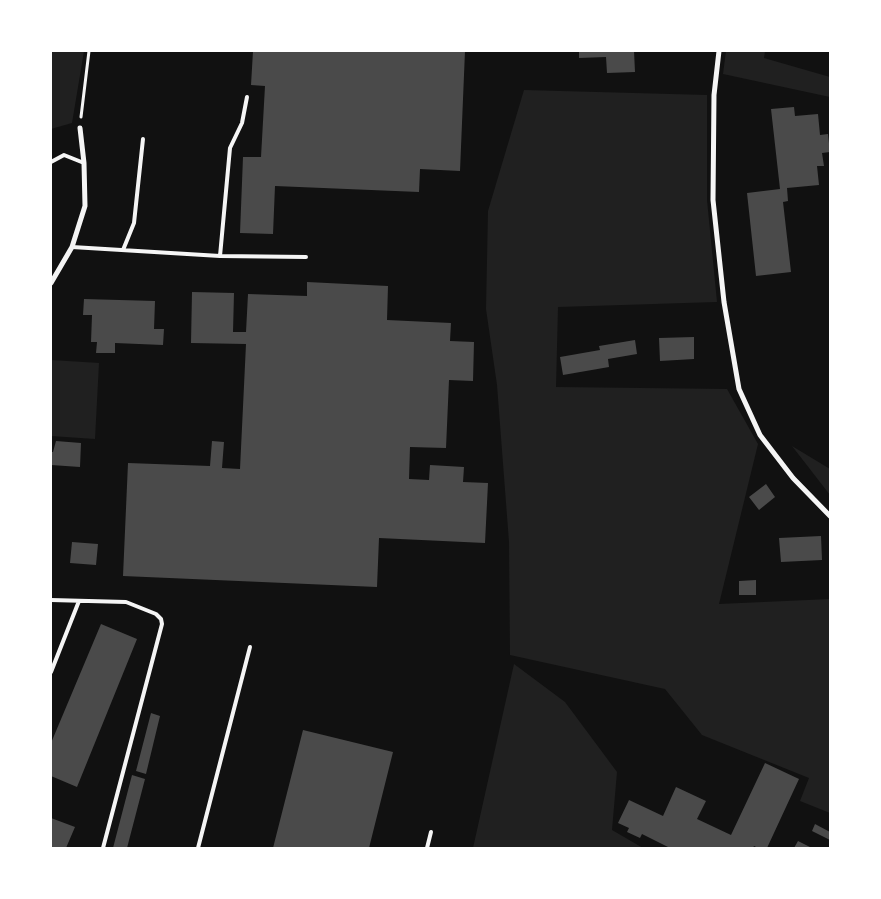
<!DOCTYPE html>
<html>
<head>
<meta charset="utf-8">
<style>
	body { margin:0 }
	#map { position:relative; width:881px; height:899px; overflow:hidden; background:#111; font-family:"PT Sans Narrow",sans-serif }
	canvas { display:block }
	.frame { position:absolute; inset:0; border:52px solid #fff; pointer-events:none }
</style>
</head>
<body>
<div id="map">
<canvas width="881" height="899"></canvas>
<div class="frame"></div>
</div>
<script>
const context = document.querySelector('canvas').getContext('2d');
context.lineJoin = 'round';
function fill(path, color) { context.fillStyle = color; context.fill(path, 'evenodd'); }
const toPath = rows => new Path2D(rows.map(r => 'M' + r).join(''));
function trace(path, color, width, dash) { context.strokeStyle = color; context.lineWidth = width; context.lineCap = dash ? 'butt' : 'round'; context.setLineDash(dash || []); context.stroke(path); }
fill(toPath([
	[51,51,84,51,72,123,51,129],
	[726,51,765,51,764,58,830,77,830,97,723,74],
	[524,90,707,95,707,200,717,302,558,307,556,387,727,389,758,444,719,604,830,599,830,813,800,801,809,778,702,735,665,689,510,655,509,542,497,385,486,309,488,211],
	[51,360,99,363,95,439,51,436],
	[792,446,830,469,830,495],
	[514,664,565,702,617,772,612,830,643,848,473,848]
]), '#202020');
fill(toPath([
	[253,51,465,51,460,171,420,169,419,192,275,186,273,234,240,233,243,157,261,157,265,86,251,85],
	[579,51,634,51,635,72,607,73,606,57,579,58],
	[794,107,795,116,818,114,820,135,828,134,830,152,822,153,824,166,817,166,819,185,787,188,788,201,783,202,791,272,756,276,747,193,780,189,771,109],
	[307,282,388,286,387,320,451,323,450,341,474,342,473,381,449,380,446,448,410,447,409,479,429,480,430,465,464,467,463,482,488,483,485,543,379,538,377,587,123,576,128,463,210,466,212,441,224,442,222,468,240,469,246,344,191,343,192,292,234,293,233,332,246,332,248,294,307,296],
	[84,299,155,301,154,329,164,329,163,345,115,343,115,353,96,353,97,342,91,342,92,315,83,315],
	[694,337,694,359,660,361,659,338],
	[635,340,637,354,608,359,609,367,563,375,560,357,600,350,599,346],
	[56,441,81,443,80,467,51,465,51,452,53,452],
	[766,484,775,497,759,510,749,497],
	[821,536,822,560,781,562,779,538],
	[72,542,98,544,96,565,70,563],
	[756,580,756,595,739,595,739,581],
	[101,624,137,639,77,787,51,776,51,743],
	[151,713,160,716,146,774,136,771],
	[303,730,393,752,369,848,273,848],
	[765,763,799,779,767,848,758,848,754,846,753,848,670,848,642,834,640,838,627,832,629,828,618,823,629,800,663,816,676,787,706,801,697,819,731,835],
	[132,775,145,779,127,848,113,848],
	[51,818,75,827,66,848,51,848],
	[815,824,830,832,830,840,812,831],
	[798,841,812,848,794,848]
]), '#4a4a4a');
trace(toPath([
	[81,117,89,51]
]), '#f5f5f5', 3);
trace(toPath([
	[51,162,64,155,84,163],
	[72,247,220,256,306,257],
	[123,250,134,223,143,139],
	[220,256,230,148,242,123,247,97],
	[51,600,126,602,156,614,161,619,162,624,103,848],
	[51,672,79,601],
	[198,848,250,647],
	[427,848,431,832]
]), '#f5f5f5', 4);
trace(toPath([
	[719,51,714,95,713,200,724,302,739,389,760,435,793,478,830,516],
	[51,283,72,247,85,206,84,163,80,128]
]), '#f5f5f5', 5);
</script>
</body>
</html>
